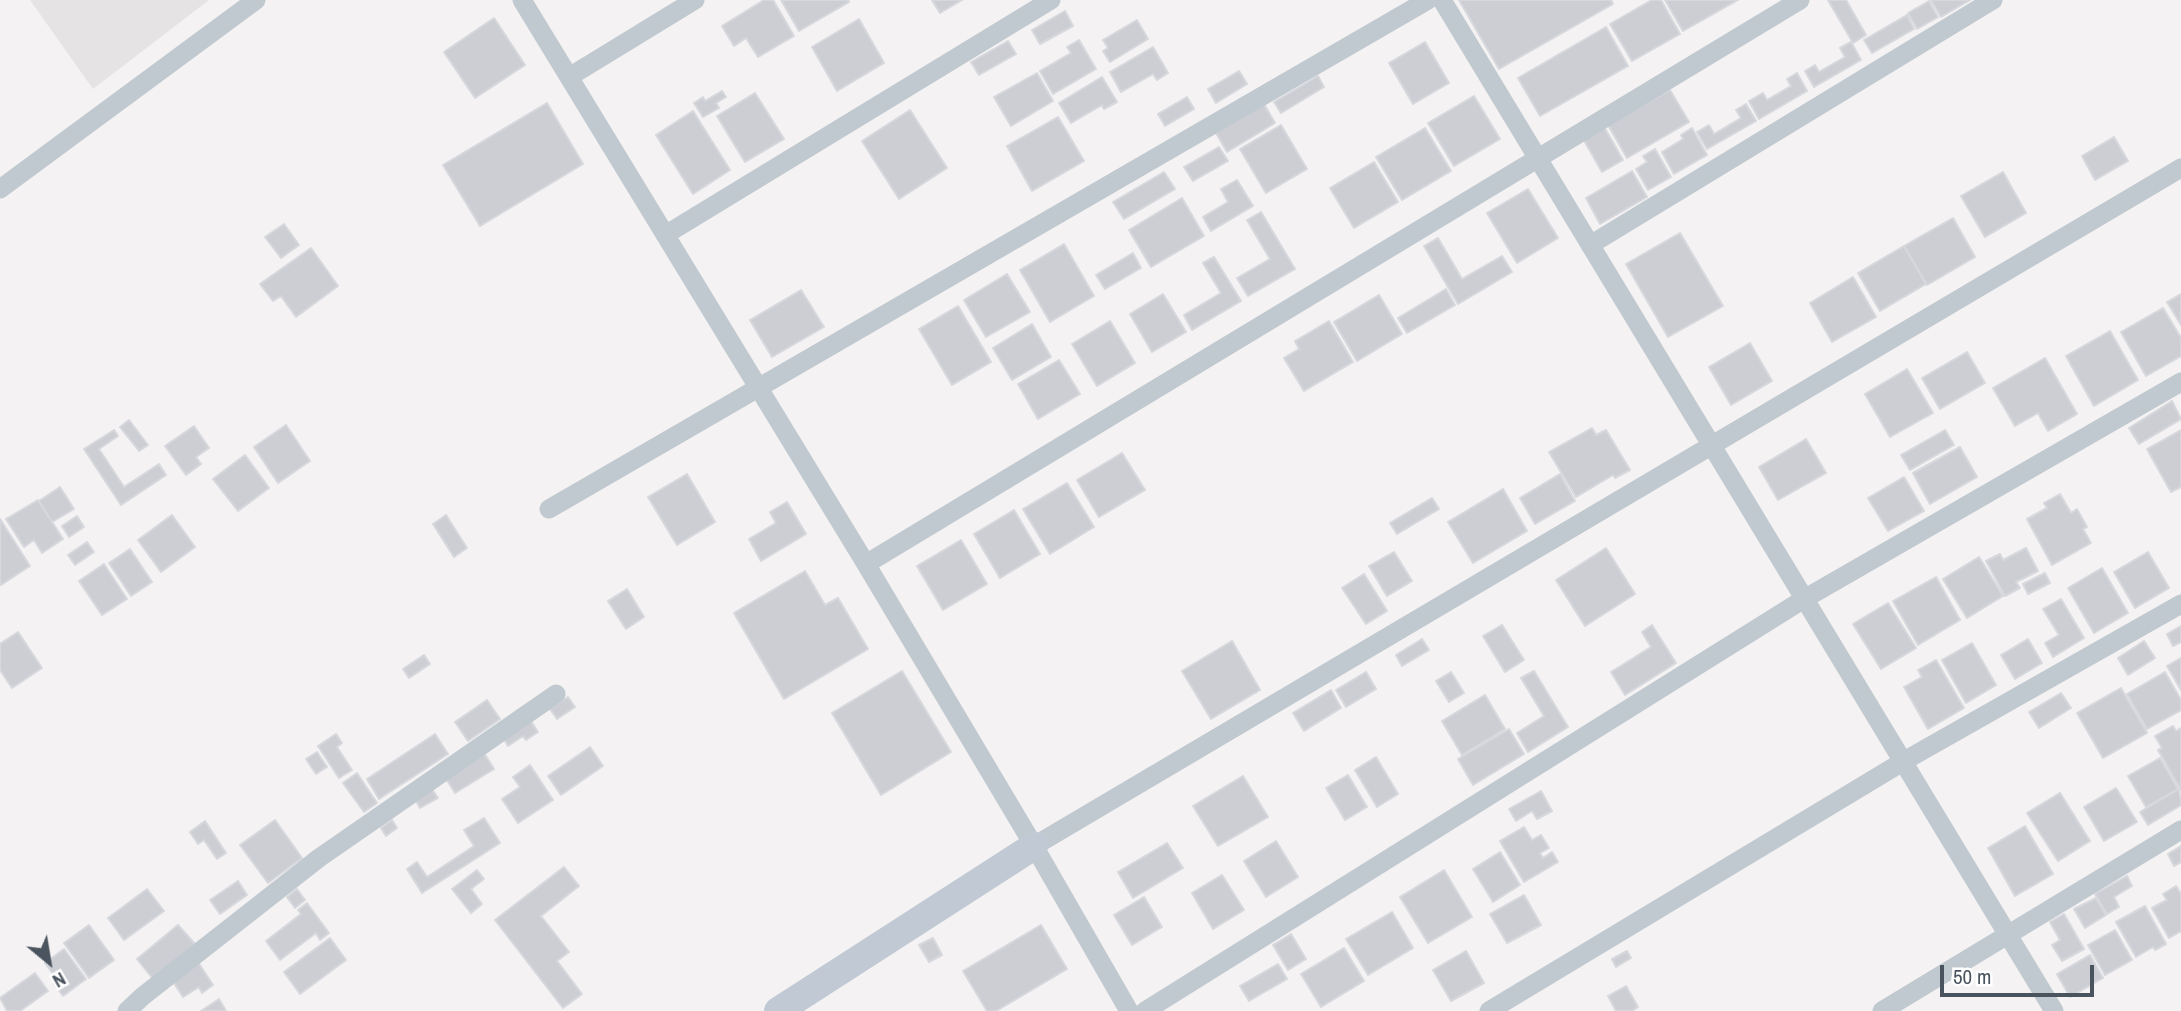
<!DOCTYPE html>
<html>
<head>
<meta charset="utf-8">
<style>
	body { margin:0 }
	#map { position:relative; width:2181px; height:1011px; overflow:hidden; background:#f4f2f2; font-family:"Archivo Narrow",sans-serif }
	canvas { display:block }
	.north { position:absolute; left:14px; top:927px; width:70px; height:70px; -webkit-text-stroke:5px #fff; paint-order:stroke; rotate:150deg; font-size:19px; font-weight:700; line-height:28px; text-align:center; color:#4a545f }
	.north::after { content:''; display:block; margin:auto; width:24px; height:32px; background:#4a545f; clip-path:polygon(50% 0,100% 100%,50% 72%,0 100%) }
	.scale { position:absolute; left:1940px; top:965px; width:154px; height:32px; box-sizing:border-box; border:4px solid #4a545f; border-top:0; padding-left:9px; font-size:21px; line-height:24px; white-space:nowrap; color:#4a545f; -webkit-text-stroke:5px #fff; paint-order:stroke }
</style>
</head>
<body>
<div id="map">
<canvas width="2181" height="1011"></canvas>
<div class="north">N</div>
<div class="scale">50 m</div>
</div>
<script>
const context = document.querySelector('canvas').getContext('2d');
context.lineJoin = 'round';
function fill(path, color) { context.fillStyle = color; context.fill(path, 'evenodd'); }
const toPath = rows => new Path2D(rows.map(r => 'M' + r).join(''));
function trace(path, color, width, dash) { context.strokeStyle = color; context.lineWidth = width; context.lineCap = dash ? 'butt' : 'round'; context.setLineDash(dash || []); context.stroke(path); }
fill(toPath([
	[30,0,209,0,93,89]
]), '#e5e3e4');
const building = toPath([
	[764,0,773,0,794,36,758,57,746,38,734,46,722,26,764,0],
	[781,0,848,0,849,2,799,31,781,0],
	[932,0,962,0,940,13,932,0],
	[1459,0,1611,0,1613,4,1499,69,1459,0],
	[1652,0,1661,0,1680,34,1632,61,1610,24,1652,0],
	[1665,0,1738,0,1683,31,1665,0],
	[1828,0,1846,0,1866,35,1853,43,1828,0],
	[1931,0,1970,0,1941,17,1931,0],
	[1929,1,1938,17,1917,29,1908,13,1929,1],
	[1065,11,1073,26,1040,44,1032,30,1065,11],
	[1907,15,1914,29,1872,53,1864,40,1907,15],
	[494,18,525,65,475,98,444,52,494,18],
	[859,19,884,63,837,91,812,47,859,19],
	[1137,20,1148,39,1110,62,1103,51,1108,48,1103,40,1137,20],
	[1606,27,1628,66,1540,116,1518,78,1606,27],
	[1079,40,1096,69,1053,94,1040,71,1071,53,1067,47,1079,40],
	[1008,41,1016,54,979,75,971,62,1008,41],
	[1425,42,1449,83,1413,104,1389,63,1425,42],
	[1851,42,1861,60,1814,87,1805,71,1815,65,1819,72,1845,57,1840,48,1851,42],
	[1153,47,1168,73,1157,80,1153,74,1121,92,1110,72,1153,47],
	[1239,71,1247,84,1216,103,1208,89,1239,71],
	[1037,73,1053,101,1011,126,994,97,1037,73],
	[1797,73,1807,91,1759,119,1749,101,1763,93,1767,100,1791,86,1787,79,1797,73],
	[1318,76,1324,87,1281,113,1274,102,1318,76],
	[1102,77,1117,102,1104,109,1102,105,1071,123,1059,103,1102,77],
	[1670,90,1689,122,1627,158,1608,125,1670,90],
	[722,91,726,97,716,103,719,108,703,117,694,103,703,97,705,101,722,91],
	[755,93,784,139,745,162,717,116,755,93],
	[1474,96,1500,139,1454,166,1428,123,1474,96],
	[1187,97,1194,109,1165,126,1158,114,1187,97],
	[547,103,583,164,480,226,443,165,547,103],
	[1264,104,1275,123,1227,152,1216,133,1264,104],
	[1746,104,1756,121,1707,149,1697,132,1709,125,1714,134,1741,118,1736,110,1746,104],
	[910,110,947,168,899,199,862,141,910,110],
	[693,111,730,170,693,194,656,135,693,111],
	[1058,117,1084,161,1032,191,1007,146,1058,117],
	[1281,125,1307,169,1266,193,1240,149,1281,125],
	[1603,125,1623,160,1602,172,1582,137,1603,125],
	[1425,128,1451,171,1402,200,1376,157,1425,128],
	[1692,128,1707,155,1674,174,1662,152,1683,139,1681,135,1692,128],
	[2114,137,2128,161,2095,180,2082,156,2114,137],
	[1219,147,1228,161,1193,181,1184,167,1219,147],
	[1655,149,1671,177,1648,190,1636,169,1647,162,1643,156,1655,149],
	[1374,162,1398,202,1354,228,1330,188,1374,162],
	[1632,171,1647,197,1600,224,1586,198,1632,171],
	[1164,172,1175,189,1124,219,1113,202,1164,172],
	[2003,172,2026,213,1985,237,1961,196,2003,172],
	[1237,180,1253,206,1211,231,1203,217,1228,202,1221,189,1237,180],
	[1528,189,1558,238,1517,263,1487,213,1528,189],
	[1182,198,1204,236,1151,267,1129,230,1182,198],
	[1261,212,1295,269,1248,296,1237,278,1270,259,1247,220,1261,212],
	[1953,218,1975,257,1927,285,1904,246,1953,218],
	[284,224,299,245,281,258,265,237,284,224],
	[1680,233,1723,306,1668,337,1626,264,1680,233],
	[1438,238,1462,279,1502,256,1512,272,1458,304,1424,246,1438,238],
	[1064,244,1094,296,1050,322,1020,270,1064,244],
	[1904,246,1926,284,1880,311,1858,273,1904,246],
	[311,248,338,286,296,317,281,296,273,301,260,284,311,248],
	[1133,253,1141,268,1105,289,1096,275,1133,253],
	[1214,257,1241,301,1192,330,1184,315,1221,293,1203,263,1214,257],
	[1007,274,1030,312,986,337,964,300,1007,274],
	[1853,277,1876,317,1832,342,1810,303,1853,277],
	[1446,289,1455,305,1407,333,1398,318,1446,289],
	[801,290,824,327,772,357,750,320,801,290],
	[1163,294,1186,332,1152,352,1130,314,1163,294],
	[2181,294,2181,325,2167,302,2181,294],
	[1379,295,1402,334,1357,361,1334,322,1379,295],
	[958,306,991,362,952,385,919,329,958,306],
	[2163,308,2181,338,2181,356,2146,376,2121,332,2163,308],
	[1110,321,1135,363,1097,386,1072,344,1110,321],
	[1329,321,1353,362,1304,391,1284,358,1299,349,1295,341,1329,321],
	[1032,324,1051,357,1012,380,993,348,1032,324],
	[2110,331,2138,380,2094,406,2066,356,2110,331],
	[1750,343,1772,381,1731,405,1709,367,1750,343],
	[1967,352,1985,383,1940,409,1922,378,1967,352],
	[2045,358,2077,414,2048,431,2038,413,2015,426,1993,388,2045,358],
	[1059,360,1080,394,1038,419,1018,384,1059,360],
	[1907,369,1933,413,1890,437,1865,394,1907,369],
	[2172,401,2181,419,2139,444,2129,428,2172,401],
	[129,420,148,445,139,451,120,427,129,420],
	[286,425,310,461,278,483,254,447,286,425],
	[194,426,209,448,196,457,201,464,186,475,165,446,194,426],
	[1592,428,1596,435,1606,430,1630,470,1615,478,1613,475,1576,497,1549,452,1592,428],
	[114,430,118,436,99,449,124,487,159,464,166,475,121,505,84,449,114,430],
	[1945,430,1954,445,1910,470,1901,455,1945,430],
	[2181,430,2181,487,2171,492,2147,449,2181,430],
	[1806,439,1826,473,1778,500,1759,467,1806,439],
	[1960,447,1977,477,1930,504,1913,473,1960,447],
	[1122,453,1145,490,1099,517,1077,480,1122,453],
	[245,455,269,488,238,511,213,479,245,455],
	[687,474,715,522,677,545,648,497,687,474],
	[1560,474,1575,501,1535,524,1520,498,1560,474],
	[1904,477,1924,511,1888,531,1868,498,1904,477],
	[1067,483,1094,527,1050,554,1023,509,1067,483],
	[60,487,74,509,52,522,39,501,60,487],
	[1503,489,1527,531,1473,563,1448,522,1503,489],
	[2060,494,2071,513,2077,509,2087,527,2083,529,2091,543,2052,565,2027,519,2047,508,2044,503,2060,494],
	[1432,498,1439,509,1397,534,1390,523,1432,498],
	[38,500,63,539,42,553,34,540,24,547,6,519,38,500],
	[787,502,806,534,761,561,749,539,776,523,770,512,787,502],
	[1014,510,1040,554,1000,578,974,534,1014,510],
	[172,515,195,547,161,572,138,540,172,515],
	[446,515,467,548,454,557,433,524,446,515],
	[77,516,84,527,69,537,62,526,77,516],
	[0,519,30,566,1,585,0,583,0,519],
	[961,540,987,584,943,610,917,566,961,540],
	[87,542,94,552,75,565,68,555,87,542],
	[1606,548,1635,594,1585,626,1556,580,1606,548],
	[2026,548,2038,571,2016,582,2020,588,2005,596,1986,561,2000,554,2003,560,2026,548],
	[130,549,152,582,131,596,109,563,130,549],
	[1394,552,1412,581,1387,596,1369,566,1394,552],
	[2148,552,2169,588,2135,608,2114,572,2148,552],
	[1979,557,2003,596,1967,618,1943,579,1979,557],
	[104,564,127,599,102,615,79,581,104,564],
	[2102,568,2128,613,2094,633,2068,588,2102,568],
	[805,571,825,605,838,598,868,649,784,699,734,613,805,571],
	[2045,573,2050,583,2028,594,2023,584,2045,573],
	[1364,574,1387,611,1366,624,1342,588,1364,574],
	[1936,577,1960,620,1918,645,1893,601,1936,577],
	[627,589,644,617,626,629,608,601,627,589],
	[2061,599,2084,638,2053,657,2045,643,2059,635,2043,609,2061,599],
	[1888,603,1916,648,1881,669,1853,624,1888,603],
	[1502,625,1524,660,1505,672,1483,636,1502,625],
	[1652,625,1676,663,1625,695,1611,672,1651,647,1642,632,1652,625],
	[2181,626,2181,642,2173,646,2167,634,2181,626],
	[18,632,42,668,12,688,0,670,0,644,18,632],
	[1422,639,1429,650,1402,666,1396,655,1422,639],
	[2028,639,2042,663,2015,679,2001,655,2028,639],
	[1232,641,1260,690,1211,719,1182,671,1232,641],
	[2144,641,2155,658,2128,675,2118,658,2144,641],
	[1972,643,1996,685,1966,703,1942,660,1972,643],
	[424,655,430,664,409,678,403,669,424,655],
	[2181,658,2181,690,2167,666,2181,658],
	[1936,660,1964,708,1928,729,1904,687,1922,677,1918,670,1936,660],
	[902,671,951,752,881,795,832,713,902,671],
	[1534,671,1568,727,1528,752,1517,733,1544,716,1521,678,1534,671],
	[1366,672,1376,689,1346,707,1336,690,1366,672],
	[1451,672,1464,693,1449,702,1436,681,1451,672],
	[2165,672,2181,700,2181,710,2147,729,2127,694,2165,672],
	[2121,688,2147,733,2103,758,2077,713,2121,688],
	[1331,690,1341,708,1304,731,1293,713,1331,690],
	[2061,693,2071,708,2039,728,2029,712,2061,693],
	[1485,695,1505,729,1462,755,1442,721,1485,695],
	[568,697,575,707,557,719,550,709,568,697],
	[487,700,500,719,468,741,455,722,487,700],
	[531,721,538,732,526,740,523,736,508,746,504,739,531,721],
	[2173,726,2176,731,2181,728,2181,790,2158,750,2162,748,2155,736,2173,726],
	[1509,729,1524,754,1473,785,1458,759,1509,729],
	[336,734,342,743,337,747,352,770,339,778,318,746,336,734],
	[435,734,448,754,379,799,367,779,435,734],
	[590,747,603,766,561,795,548,776,590,747],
	[317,752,327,767,316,774,306,759,317,752],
	[484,753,494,769,455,793,445,777,484,753],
	[1376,757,1398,794,1377,807,1355,770,1376,757],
	[2160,758,2178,789,2146,807,2128,776,2160,758],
	[530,765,553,800,518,823,502,799,520,787,513,777,530,765],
	[357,773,377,803,364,812,343,783,357,773],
	[1348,775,1367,807,1345,820,1326,788,1348,775],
	[1243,776,1268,817,1218,846,1193,806,1243,776],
	[2116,788,2137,822,2104,841,2084,807,2116,788],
	[432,789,438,798,420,808,415,799,432,789],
	[2179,789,2181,805,2148,825,2140,812,2179,789],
	[1541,791,1552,811,1537,819,1532,811,1516,821,1509,809,1541,791],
	[2060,793,2090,841,2058,861,2027,813,2060,793],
	[484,818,500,843,422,893,407,869,417,862,427,877,474,846,464,830,484,818],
	[275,820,302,858,268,883,240,845,275,820],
	[392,820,397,828,386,836,381,828,392,820],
	[205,821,226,853,217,859,204,840,198,844,190,832,205,821],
	[2025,826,2053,874,2015,896,1988,848,2025,826],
	[1524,827,1532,840,1541,835,1549,848,1540,853,1543,858,1552,852,1558,862,1524,882,1500,841,1524,827],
	[1276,841,1298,877,1266,897,1244,861,1276,841],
	[1167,843,1183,868,1133,898,1118,872,1167,843],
	[2181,846,2181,862,2174,866,2168,854,2181,846],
	[1500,852,1520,885,1493,902,1473,869,1500,852],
	[564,867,579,886,541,916,569,952,557,961,582,994,563,1008,495,920,564,867],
	[477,870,484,879,471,889,482,904,471,913,452,889,477,870],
	[1444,870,1472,917,1428,943,1400,897,1444,870],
	[1222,875,1244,910,1213,929,1192,893,1222,875],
	[2127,876,2132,886,2114,897,2119,907,2107,914,2095,894,2127,876],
	[238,881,247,895,220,914,210,900,238,881],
	[2176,886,2181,894,2181,931,2169,938,2152,908,2167,900,2163,894,2176,886],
	[147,889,164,911,124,940,108,918,147,889],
	[297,889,305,900,295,908,287,897,297,889],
	[1524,895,1541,925,1507,943,1490,914,1524,895],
	[1144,897,1162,927,1132,945,1114,915,1144,897],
	[2096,898,2106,915,2085,928,2074,909,2096,898],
	[307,903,329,933,320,940,316,933,280,960,266,941,301,914,298,910,307,903],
	[2145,906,2166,944,2155,950,2153,947,2136,957,2116,922,2145,906],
	[1392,912,1413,948,1368,975,1346,939,1392,912],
	[2064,914,2084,949,2062,961,2052,945,2060,940,2050,922,2064,914],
	[89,925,114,960,89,978,64,943,89,925],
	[178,925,195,944,153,979,137,959,178,925],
	[1041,925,1067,969,996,1011,987,1011,963,971,1041,925],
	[2115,930,2132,960,2105,975,2088,945,2115,930],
	[1291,934,1306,959,1288,970,1273,945,1291,934],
	[330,938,346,960,300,994,284,972,330,938],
	[933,938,942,955,929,962,919,945,933,938],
	[1344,948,1364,981,1321,1007,1301,974,1344,948],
	[64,949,86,979,63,996,54,984,58,981,45,963,64,949],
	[1466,951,1484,983,1451,1001,1433,970,1466,951],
	[1627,951,1631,958,1616,967,1612,959,1627,951],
	[2090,955,2103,978,2070,997,2057,974,2090,955],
	[198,962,213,985,202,993,199,987,183,997,172,980,198,962],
	[1278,964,1287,979,1249,1001,1240,986,1278,964],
	[35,973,48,991,20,1011,7,1011,0,998,35,973],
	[1626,986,1638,1007,1632,1011,1616,1011,1608,996,1626,986],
	[219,999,226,1011,201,1011,219,999]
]);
fill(building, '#ccced4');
trace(building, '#d6d8dd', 2);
trace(toPath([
	[522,0,866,564,1034,846,1129,1011],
	[1442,0,2054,1011],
	[569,77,695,0],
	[0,189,256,0],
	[665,235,1051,0],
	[1590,245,1993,0],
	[549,509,1428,0],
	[866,564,1800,0],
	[1034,846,2181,168],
	[127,1011,143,996,319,858,556,694],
	[1145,1011,1804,599,2181,382],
	[1489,1011,1904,761,2181,604],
	[1882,1011,2181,830]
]), '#c1c9d0', 19);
trace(toPath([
	[778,1011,1034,846]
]), '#c1cad4', 28);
</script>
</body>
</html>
